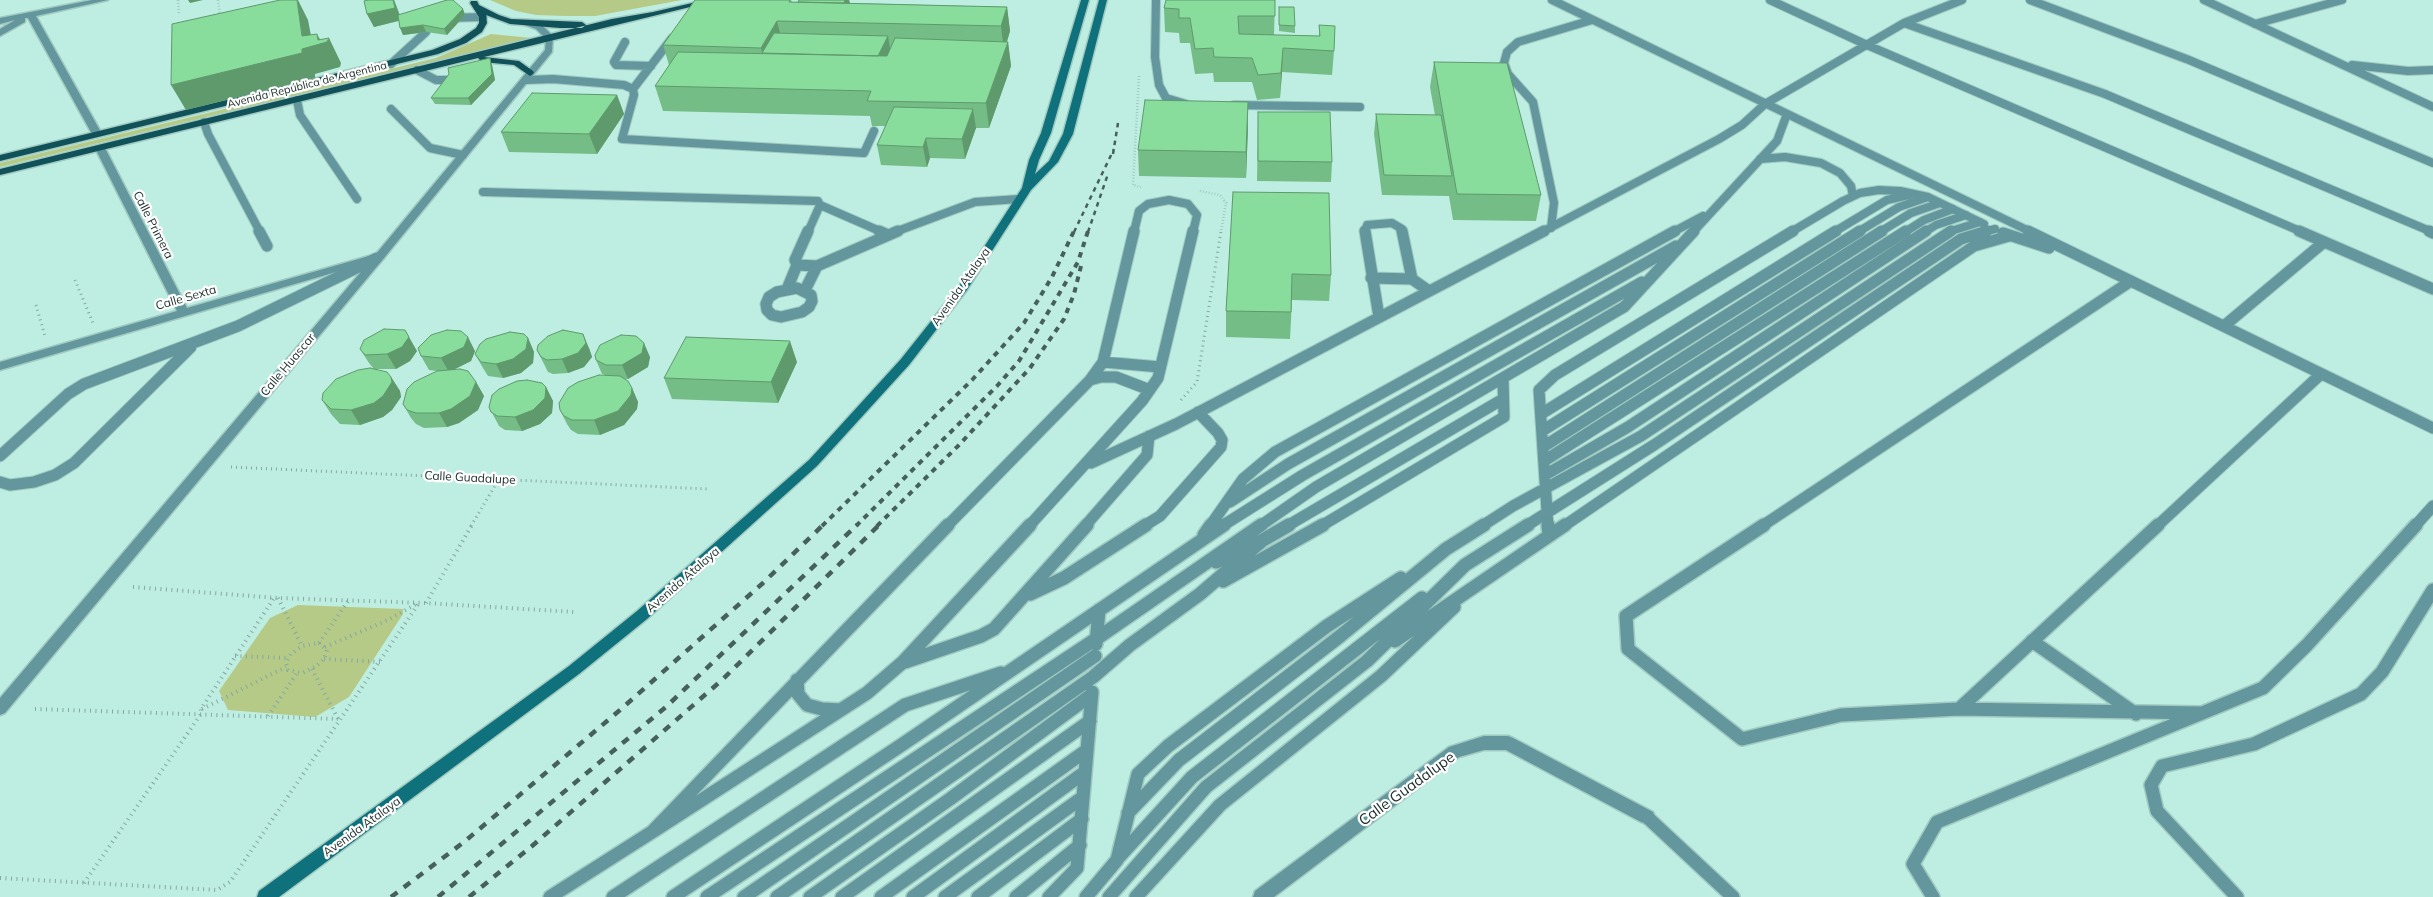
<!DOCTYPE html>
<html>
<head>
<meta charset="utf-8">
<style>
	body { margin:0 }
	canvas { display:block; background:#beede2 }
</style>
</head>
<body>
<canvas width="2433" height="897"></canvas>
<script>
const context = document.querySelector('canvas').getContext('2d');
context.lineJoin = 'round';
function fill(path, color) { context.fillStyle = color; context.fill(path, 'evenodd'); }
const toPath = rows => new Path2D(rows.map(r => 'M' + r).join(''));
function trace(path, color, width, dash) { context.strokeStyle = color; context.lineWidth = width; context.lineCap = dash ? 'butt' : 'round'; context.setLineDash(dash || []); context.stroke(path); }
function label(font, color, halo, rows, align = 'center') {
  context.font = font + ' Mulish,sans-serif'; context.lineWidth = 4.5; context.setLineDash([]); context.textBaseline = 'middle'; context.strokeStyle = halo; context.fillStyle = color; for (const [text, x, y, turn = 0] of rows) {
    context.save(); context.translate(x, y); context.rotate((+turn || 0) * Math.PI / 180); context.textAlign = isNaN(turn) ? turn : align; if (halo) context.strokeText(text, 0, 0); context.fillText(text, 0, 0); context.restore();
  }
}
fill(toPath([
	[490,0,682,0,595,16,565,16,536,15,516,11],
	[491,34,532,38,0,167,0,163,436,58],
	[298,605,403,609,403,614,349,697,315,717,228,710,219,691,270,618]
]), '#b6ca87');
const serviceFar2 = toPath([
	[1156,0,1155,57,1159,85,1166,98,1186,104],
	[1552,0,2031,232],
	[1770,0,1867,45,2302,232],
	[2030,0,2189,60,2433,163],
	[2204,0,2433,107],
	[448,18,483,17],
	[1904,23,2105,94,2432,232],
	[2255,24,2342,0],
	[625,42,614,62,616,65,651,66],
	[391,64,426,32],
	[2352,65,2408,71,2433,70],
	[417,70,436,80,452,80],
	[526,80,553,79,624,85,633,89,634,95,622,139,864,153,874,131],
	[633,89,672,38],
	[297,100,300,115,357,199],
	[1234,105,1360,107],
	[391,109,430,148,463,155],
	[204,122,208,134,260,232],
	[1760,159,1785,157,1821,163,1840,173,1851,186,1853,196],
	[483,192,818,201,820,205,808,232],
	[820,205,882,232],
	[1551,228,1554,203,1533,102,1508,74,1504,63,1507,52,1518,42,1592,20],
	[895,232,975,202,1019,199],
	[1134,232,1139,211,1148,204,1169,200,1188,204,1197,215,1193,232],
	[1365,232,1367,225,1392,223,1402,229,1403,232],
	[1542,232,1719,139,1742,125,1765,104,1904,23,1962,0],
	[1673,232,1703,216],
	[1693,232,1777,141,1787,114],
	[1791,232,1843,201,1860,193,1879,190,1900,191,1928,197,1984,224],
	[1834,232,1887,200,1909,195],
	[1858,232,1899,207,1928,197],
	[1880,232,1911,213,1940,203],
	[1905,232,1924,220,1953,209],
	[1925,232,1936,225,1966,215],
	[1948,232,1980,222],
	[1983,232,1995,229]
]);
const serviceFar1 = toPath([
	[259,231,267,246],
	[879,231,888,235],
	[1365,231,1379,317],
	[1402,231,1412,279,1429,291],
	[2028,231,2433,428],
	[2299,231,2433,289],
	[2429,231,2433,233],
	[2003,233,2049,248],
	[797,265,817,266,898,231],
	[1371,278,1412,279],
	[797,288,811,295,812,301,809,307,802,312,781,317,772,315,767,310,766,304,769,297,777,292,797,288],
	[787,289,797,265,795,260,808,231],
	[805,290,817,266],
	[2224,326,2324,242],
	[1103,362,1160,367],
	[1090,380,1101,377,1116,377,1150,390],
	[1541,414,1836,231],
	[1542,431,1860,231],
	[1543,447,1882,231],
	[0,456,68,394,84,384,238,326,377,258],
	[1544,461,1906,231],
	[1091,463,1176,424,1544,231],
	[1545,475,1628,427,1926,231],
	[0,482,10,485,34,482,55,475,74,463,191,347],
	[1230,502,1288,464,1676,246],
	[947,526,1090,380,1103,362,1134,231],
	[1029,526,1142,401,1158,378,1193,231],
	[1085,526,1147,455,1149,436],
	[1144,526,1160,516,1221,447,1222,440,1218,433,1198,412],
	[1210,526,1243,479,1275,452,1675,231],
	[1222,526,1303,475,1642,282],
	[1260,526,1316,487,1624,307,1694,231],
	[1287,526,1503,399],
	[1321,526,1504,417,1503,379],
	[1482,526,1513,506,1641,436,1951,231],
	[1526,526,1654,445,1961,239,1987,231],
	[1548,526,1539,390,1555,375,1793,231],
	[1564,526,1974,246,2009,236],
	[1762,526,2131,281],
	[2157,526,2321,374],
	[2415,526,2433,506]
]);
const service = toPath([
	[1548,525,1549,535],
	[1764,525,1626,616,1628,649,1742,739,1841,715,1959,709,2202,713],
	[1204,535,1211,525],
	[1216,562,1263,540,1289,525],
	[1223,581,1323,525],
	[1030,594,1064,578,1146,525],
	[1395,641,1565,525],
	[2032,641,2136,714],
	[1096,644,1099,610],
	[905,662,981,636,994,629,1087,525],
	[797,680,798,694,807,705,822,709,841,710],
	[1959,709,2158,525],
	[1128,813,1179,760,1339,637,1446,549,1484,525],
	[1647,817,1733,897],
	[652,832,948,525],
	[652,832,867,693,903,662,1030,525],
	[1118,858,1192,777,1422,598],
	[550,897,652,832],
	[613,897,905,705,1001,673],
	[673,897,903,744,1224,525],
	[707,897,1096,639,1261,525],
	[744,897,1095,656],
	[777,897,1093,677,1130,645,1200,594,1263,540],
	[810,897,950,799,1091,695],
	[842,897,1090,721],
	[881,897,1087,750],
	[913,897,1085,772],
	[945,897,1083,797],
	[978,897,1082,819],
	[1016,897,1080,845],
	[1049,897,1077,868,1092,692],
	[1086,897,1117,860,1138,774,1168,746,1327,626,1401,578],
	[1109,897,1206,787,1367,661,1465,565,1528,525],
	[1136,897,1220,805,1381,676,1454,607],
	[1933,897,1913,864,1937,822,2263,688,2307,645,2416,525],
	[2237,897,2157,811,2151,785,2162,766,2254,744,2361,694,2382,672,2433,590]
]);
const minor = toPath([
	[92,0,108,0,36,16,102,134,97,137,92,134,28,18,25,18,25,22,0,36,0,29,15,20,0,24,0,18,92,0],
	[100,145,105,148,187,308,376,254,380,253,385,256,384,258,0,370,0,362,177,311,95,148,100,145],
	[1484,736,1508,736,1513,738,1653,812,1655,817,1653,822,1647,824,1641,822,1506,750,1484,750,1459,757,1274,897,1253,897,1255,891,1449,747,1484,736]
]);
const tertiary = toPath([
	[528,20,542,25,553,36,552,52,384,258,5,713,0,715,0,698,376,254,545,50,546,39,536,29,525,25,524,23,528,20]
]);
const secondary = toPath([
	[1081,0,1089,0,1051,133,1039,160,1035,174,1049,161,1063,134,1099,0,1107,0,1073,134,1058,162,1031,190,967,290,909,365,817,466,647,619,579,674,279,897,257,897,259,891,569,666,637,611,809,460,901,359,959,286,1022,188,1029,160,1041,133,1081,0]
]);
const primary = toPath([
	[705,0,719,0,484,57,519,61,533,71,534,73,530,76,514,65,482,62,478,58,0,175,0,169,612,19,653,12,705,0],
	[471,1,477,1,479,5,499,15,511,19,582,22,586,25,582,28,560,28,510,24,486,15,487,23,482,32,466,43,438,54,0,161,0,155,432,50,460,39,476,28,479,23,479,17,470,3,471,1]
]);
trace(serviceFar2, '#a1cac1', 10);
trace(serviceFar1, '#a1cac1', 13);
trace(service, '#a1cac1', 16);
trace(minor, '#a1cac1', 3);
trace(tertiary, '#a1cac1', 3);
trace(secondary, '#a1cac1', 3);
trace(primary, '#a1cac1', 3);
trace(toPath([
	[178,0,179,14],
	[218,0,220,15],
	[1139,76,1133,185,1141,187],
	[1200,191,1220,195,1226,203,1221,232]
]), '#84a8a0', 2.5, [0.5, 2.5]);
trace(toPath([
	[75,280,93,323],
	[36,305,45,336],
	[1181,400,1197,382,1221,231],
	[231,467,709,489],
	[471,526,499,479]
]), '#84a8a0', 3, [1, 4]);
trace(toPath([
	[133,587,278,598,426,603,574,612],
	[278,598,302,646],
	[426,603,472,525],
	[319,643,327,650,324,659,317,666,302,673,288,670,286,663,291,654,302,646,319,643],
	[319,643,348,601],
	[325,647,388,620,418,603],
	[235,656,289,658],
	[324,659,380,662],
	[312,669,338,719],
	[35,709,338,719],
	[202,709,286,667],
	[268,716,297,673],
	[0,878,217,890,230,882,419,603],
	[84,883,201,714,201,709,274,598]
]), '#84a8a0', 4, [1, 4.5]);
trace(serviceFar2, '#63969d', 8);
trace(serviceFar1, '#63969d', 11);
trace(service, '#63969d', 13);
fill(minor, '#63969d');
fill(tertiary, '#63969d');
fill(secondary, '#0e717c');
fill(primary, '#115159');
trace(toPath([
	[1113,154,1118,123],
	[1074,232,1114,149],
	[1088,232,1108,174]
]), '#46605a', 2.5, [4.5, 4.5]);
trace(toPath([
	[822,526,972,380,1024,323,1052,277,1074,231],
	[856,526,997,386,1019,361,1078,262,1088,231],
	[877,526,959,445,1030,368,1064,319,1074,294,1082,262]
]), '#46605a', 4, [5.5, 5.5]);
trace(toPath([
	[391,897,464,842,620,710,763,583,823,525],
	[438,897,667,706,857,525],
	[469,897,532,846,722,680,879,525]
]), '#46605a', 4.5, [8, 8]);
fill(toPath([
	[368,0,394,0,400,15,463,9,465,15,447,35,426,32,403,35,399,21,374,27,367,14],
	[695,0,791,0,792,2,798,2,799,0,849,0,850,3,1007,7,1010,31,1007,42,1008,42,1011,66,989,128,976,128,965,159,930,158,927,167,881,165,877,145,885,126,872,126,870,116,663,111,655,86,669,65,663,45],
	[1275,0,1274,35,1319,36,1319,25,1334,51,1332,75,1282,72,1280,98,1257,100,1252,82,1214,82,1213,73,1195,74,1190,43,1180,43,1179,33,1165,32,1164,8],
	[1279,7,1295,26,1295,33,1279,31],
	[1434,62,1541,195,1536,221,1453,220,1449,196,1382,195,1374,134,1376,114,1435,115,1430,87],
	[492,65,495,80,471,105,435,104,431,98],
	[617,95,624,114,597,154,509,152,501,132],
	[1258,112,1332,162,1331,182,1257,181],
	[1248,127,1246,178,1139,176,1138,150],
	[1233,192,1331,275,1329,301,1292,300,1290,339,1226,337,1226,311],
	[528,338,534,352,533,363,521,373,503,378,488,376,483,368,475,354],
	[589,348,592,357,584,367,568,373,553,374,548,372,537,350],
	[360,349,417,351,410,361,396,369,376,369,391,377,400,391,401,397,392,410,383,417,360,425,340,424,331,414,322,400,374,369,369,363],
	[475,351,471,361,455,369,476,382,484,396,478,410,459,423,447,427,424,428,416,424,411,418,403,404,437,371,429,370,421,356],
	[650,357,648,367,628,379,625,379,632,388,638,402,637,409,624,425,600,435,578,434,571,430,567,424,560,410,605,375,602,374,596,360],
	[797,362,778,403,672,399,664,378],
	[546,387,553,401,552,413,540,424,522,431,505,430,499,426,489,407]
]), '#75bd86');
fill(toPath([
	[188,0,203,0,190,3],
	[297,0,298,0,308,20,313,46,318,40,317,34,322,43,329,38,341,63,340,67,315,74,315,78,186,110,171,85,302,49,302,36],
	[393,0,394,0,397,8,401,20,374,27,367,14],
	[845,0,849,0,851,8,838,14],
	[1007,7,1010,31,1004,51,1001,26],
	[463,9,465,15,447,35,444,29],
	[777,21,783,45,762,53,761,48],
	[423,25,426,32,403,35,400,28],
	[888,36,891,55,882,75,878,56],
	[1008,42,1011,66,989,128,986,103],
	[1283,48,1282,72,1280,98,1281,73],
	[490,58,492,65,495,80,471,105,468,98],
	[617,95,624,114,597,154,589,134],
	[1248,102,1248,127,1246,178,1246,152],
	[973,109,976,128,965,159,962,139],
	[926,138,930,158,927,167,923,147],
	[405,330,417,351,410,361,396,369,387,354],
	[583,334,589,348,592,357,584,367,568,373,562,359],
	[468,337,475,351,471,361,449,372,441,358],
	[528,338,534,352,533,363,521,373,503,378,496,364],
	[790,341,797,362,778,403,771,382],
	[644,343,650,357,648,367,628,379,622,365],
	[391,377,400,391,401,397,392,410,383,417,360,425,351,410],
	[476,382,484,396,478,410,459,423,447,427,439,413],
	[546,387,553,401,552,413,540,424,522,431,515,417],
	[632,388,638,402,637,409,624,425,600,435,594,420]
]), '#5f9a6d');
const building = toPath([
	[280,0,297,0,302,36,317,34,318,40,329,38,327,42,302,49,302,53,171,85,172,24,280,0],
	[368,0,393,0,395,8,367,14,364,1,368,0],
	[447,0,453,0,463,9,444,29,423,25,400,28,398,15,447,0],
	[695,0,790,0,789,2,1007,7,1001,26,777,21,761,48,663,45,695,0],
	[799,0,845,0,844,3,798,2,799,0],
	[1166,0,1275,0,1275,16,1238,16,1239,34,1320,36,1319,25,1335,26,1334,51,1283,48,1281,73,1258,75,1252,58,1214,57,1213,48,1195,49,1190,18,1179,18,1179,9,1164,8,1166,0],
	[1279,7,1294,7,1295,26,1279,25,1279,7],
	[774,33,888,36,878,56,762,53,774,33],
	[895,38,1008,42,986,103,867,101,871,91,655,86,678,52,887,56,895,38],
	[490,58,492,74,468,98,431,98,449,74,448,68,490,58],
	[1434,62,1507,63,1541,195,1457,194,1434,62],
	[532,93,617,95,589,134,501,132,532,93],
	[1145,100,1248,102,1246,152,1138,150,1145,100],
	[894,107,973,109,962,139,926,138,923,147,877,145,894,107],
	[1258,112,1330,112,1332,162,1258,161,1258,112],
	[1376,114,1441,115,1452,176,1384,175,1376,114],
	[1233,192,1329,193,1331,275,1292,274,1291,312,1226,311,1233,192],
	[384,329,405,330,409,337,402,347,387,354,365,355,360,349,364,340,384,329],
	[447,330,461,331,468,337,464,347,441,358,421,356,418,348,431,335,447,330],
	[563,330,583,334,586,343,578,353,562,359,547,360,541,357,537,350,538,345,548,336,563,330],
	[510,332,524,334,528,338,526,349,513,359,496,364,481,362,475,354,480,344,486,339,510,332],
	[621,335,636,336,644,343,642,353,622,365,606,365,596,360,595,355,600,345,621,335],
	[686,337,790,341,771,382,664,378,686,337],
	[370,368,387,372,391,377,392,382,383,396,374,403,351,410,331,409,322,400,323,393,336,379,358,370,370,368],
	[460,369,468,371,476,382,470,396,451,409,439,413,416,413,407,410,403,404,407,389,414,382,437,371,460,369],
	[599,375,620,376,628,381,632,388,631,395,618,411,594,420,572,420,564,416,560,410,559,403,568,388,578,382,599,375],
	[527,380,542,383,546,387,545,398,533,410,515,417,497,416,491,412,489,407,492,395,499,389,517,381,527,380]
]);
fill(building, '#88dc9c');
trace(building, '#5f9a6d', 1);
label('11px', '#1b2d29', '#fff', [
	["Avenida República de Argentina",307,85,-14]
]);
label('12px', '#1b2d29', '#fff', [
	["Calle Primera",153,225,63],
	["Avenida Atalaya",961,287,-55],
	["Calle Sexta",186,298,-16],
	["Calle Huascar",288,365,-50],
	["Calle Guadalupe",470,478,3],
	["Avenida Atalaya",683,580,-41],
	["Avenida Atalaya",362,827,-36]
]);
label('15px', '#1b2d29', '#fff', [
	["Calle Guadalupe",1407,789,-36]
]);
</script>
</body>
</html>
